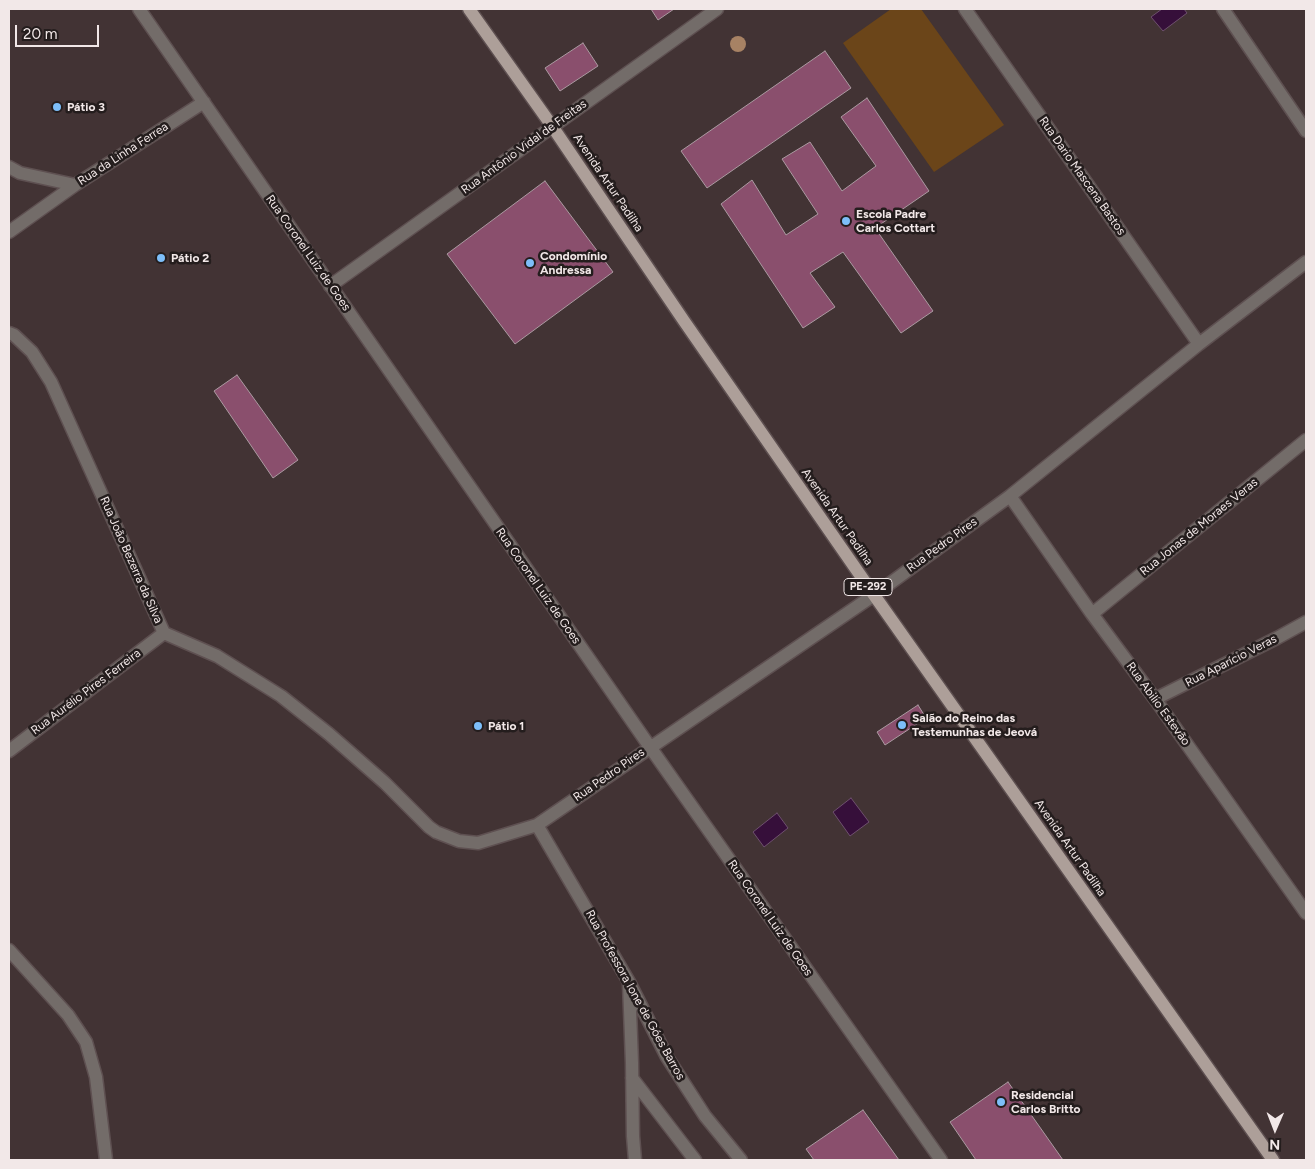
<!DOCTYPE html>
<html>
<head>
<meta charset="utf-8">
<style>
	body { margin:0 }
	#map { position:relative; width:1315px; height:1169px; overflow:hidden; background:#423334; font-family:Figtree,sans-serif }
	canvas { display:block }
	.frame { position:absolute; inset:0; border:10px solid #f2e8e8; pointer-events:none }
	.north { position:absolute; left:1250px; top:1104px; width:50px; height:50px; -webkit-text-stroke:4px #241d1d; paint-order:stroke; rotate:181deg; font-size:14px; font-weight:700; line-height:20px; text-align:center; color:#f2e8e8 }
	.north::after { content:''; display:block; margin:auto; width:18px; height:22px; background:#f2e8e8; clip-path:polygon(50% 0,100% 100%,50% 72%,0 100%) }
	.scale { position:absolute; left:15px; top:25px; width:84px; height:22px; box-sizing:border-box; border:2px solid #f2e8e8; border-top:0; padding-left:6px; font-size:15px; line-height:18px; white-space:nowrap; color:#f2e8e8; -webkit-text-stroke:4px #241d1d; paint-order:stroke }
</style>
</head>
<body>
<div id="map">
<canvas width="1315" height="1169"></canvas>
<div class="frame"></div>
<div class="north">N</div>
<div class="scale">20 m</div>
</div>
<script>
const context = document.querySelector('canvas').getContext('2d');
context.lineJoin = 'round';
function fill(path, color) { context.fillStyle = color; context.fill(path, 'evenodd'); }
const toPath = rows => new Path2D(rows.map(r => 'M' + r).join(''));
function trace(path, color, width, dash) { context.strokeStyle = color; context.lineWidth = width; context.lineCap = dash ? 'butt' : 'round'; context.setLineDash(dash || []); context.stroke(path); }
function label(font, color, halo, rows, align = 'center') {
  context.font = font + ' Figtree,sans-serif'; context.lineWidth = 5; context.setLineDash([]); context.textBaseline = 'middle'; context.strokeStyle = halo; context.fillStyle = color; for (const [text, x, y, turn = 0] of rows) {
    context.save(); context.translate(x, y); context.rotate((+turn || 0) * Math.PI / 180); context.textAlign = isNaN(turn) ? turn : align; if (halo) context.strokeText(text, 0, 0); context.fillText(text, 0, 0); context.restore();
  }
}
fill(toPath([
	[891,9,921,9,1004,125,934,172,843,43]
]), '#6b4519');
const water = toPath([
	[1162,9,1184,9,1187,13,1163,31,1151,17,1162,9],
	[851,798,869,822,850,836,833,812,851,798],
	[777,813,788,828,764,847,753,832,777,813]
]);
fill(water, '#360f3a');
trace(water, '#6e506e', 1);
const building = toPath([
	[651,9,674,9,658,20,651,9],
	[583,43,598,66,560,91,545,68,583,43],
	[825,51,851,88,707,188,681,151,825,51],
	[867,98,929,191,875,228,933,311,901,333,843,252,810,273,835,307,803,328,721,204,752,180,786,235,818,214,782,159,810,142,842,191,876,166,841,117,867,98],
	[545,181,613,272,515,344,447,254,545,181],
	[237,375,298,460,273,478,214,391,237,375],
	[918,705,926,718,885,745,877,732,918,705],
	[1008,1082,1063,1160,976,1160,950,1122,1008,1082],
	[863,1110,899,1160,814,1160,806,1149,863,1110]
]);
fill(building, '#8a4f6d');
trace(building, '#ab9aa1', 1);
const street = toPath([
	[139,9,650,747,941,1160],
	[965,9,1199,344],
	[1223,9,1306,131],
	[9,167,20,173,75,185,204,102],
	[9,232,75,185],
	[330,286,717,9],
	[9,333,14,335,32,352,51,382,164,633,217,656,281,696,329,734,385,783,429,827,436,832,459,841,478,843,537,825,874,595,1010,496,1199,344,1306,262],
	[1010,496,1092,614,1155,699,1306,913],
	[1092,614,1306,440],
	[1155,699,1277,638,1306,622],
	[9,751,164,633],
	[537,825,629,982,667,1057,705,1116,741,1160],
	[9,950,68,1015,86,1042,96,1077,106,1160],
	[629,984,632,1063,633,1136,635,1160],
	[632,1078,695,1160]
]);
const primary = toPath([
	[469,9,552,126,684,321,874,595,1273,1160]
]);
trace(street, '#5e5051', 15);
trace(primary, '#5e5051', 15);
trace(street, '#736c69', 12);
trace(primary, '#ad9f99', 12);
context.fillStyle = '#a78264';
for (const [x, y] of [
	[738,44]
]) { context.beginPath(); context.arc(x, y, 8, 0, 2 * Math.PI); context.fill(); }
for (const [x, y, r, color] of [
	[57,107,5,"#7dbef9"],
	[846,221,5,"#7dbef9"],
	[161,258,5,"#7dbef9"],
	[530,263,5,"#7dbef9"],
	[902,725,5,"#7dbef9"],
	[478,726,5,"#7dbef9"],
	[1001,1102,5,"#7dbef9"]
]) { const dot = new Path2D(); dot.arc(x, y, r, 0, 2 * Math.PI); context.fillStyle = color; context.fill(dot); trace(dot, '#241d1d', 2); }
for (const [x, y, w] of [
	[868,587,48]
]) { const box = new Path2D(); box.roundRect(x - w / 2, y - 8.5, w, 17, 4); context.fillStyle = '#241d1d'; context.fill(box); trace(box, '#f2e8e8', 1); }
label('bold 11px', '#f2e8e8', null, [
	["PE-292",868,587]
]);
label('bold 12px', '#f2e8e8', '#241d1d', [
	["Pátio 3",67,107],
	["Escola Padre",856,214],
	["Carlos Cottart",856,228],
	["Condomínio",540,256],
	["Andressa",540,270],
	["Pátio 2",171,258],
	["Salão do Reino das",912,718],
	["Testemunhas de Jeová",912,732],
	["Pátio 1",488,726],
	["Residencial",1011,1095],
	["Carlos Britto",1011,1109]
], 'left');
label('12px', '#f2e8e8', '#241d1d', [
	["Rua Antônio Vidal de Freitas",524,147,-36],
	["Rua da Linha Ferrea",123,154,-33],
	["Rua Dario Mascena Bastos",1082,176,55],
	["Avenida Artur Padilha",608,183,56],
	["Rua Coronel Luiz de Goes",308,253,55],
	["Avenida Artur Padilha",837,517,55],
	["Rua Jonas de Moraes Veras",1199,527,-39],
	["Rua Pedro Pires",942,545,-36],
	["Rua João Bezerra da Silva",131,560,66],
	["Rua Coronel Luiz de Goes",538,586,55],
	["Rua Aparício Veras",1231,661,-27],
	["Rua Aurélio Pires Ferreira",86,692,-37],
	["Rua Abilio Estevão",1158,704,54],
	["Rua Pedro Pires",609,775,-35],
	["Avenida Artur Padilha",1070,848,55],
	["Rua Coronel Luiz de Goes",770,918,55],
	["Rua Professora Ione de Góes Barros",635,995,61]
]);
</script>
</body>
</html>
